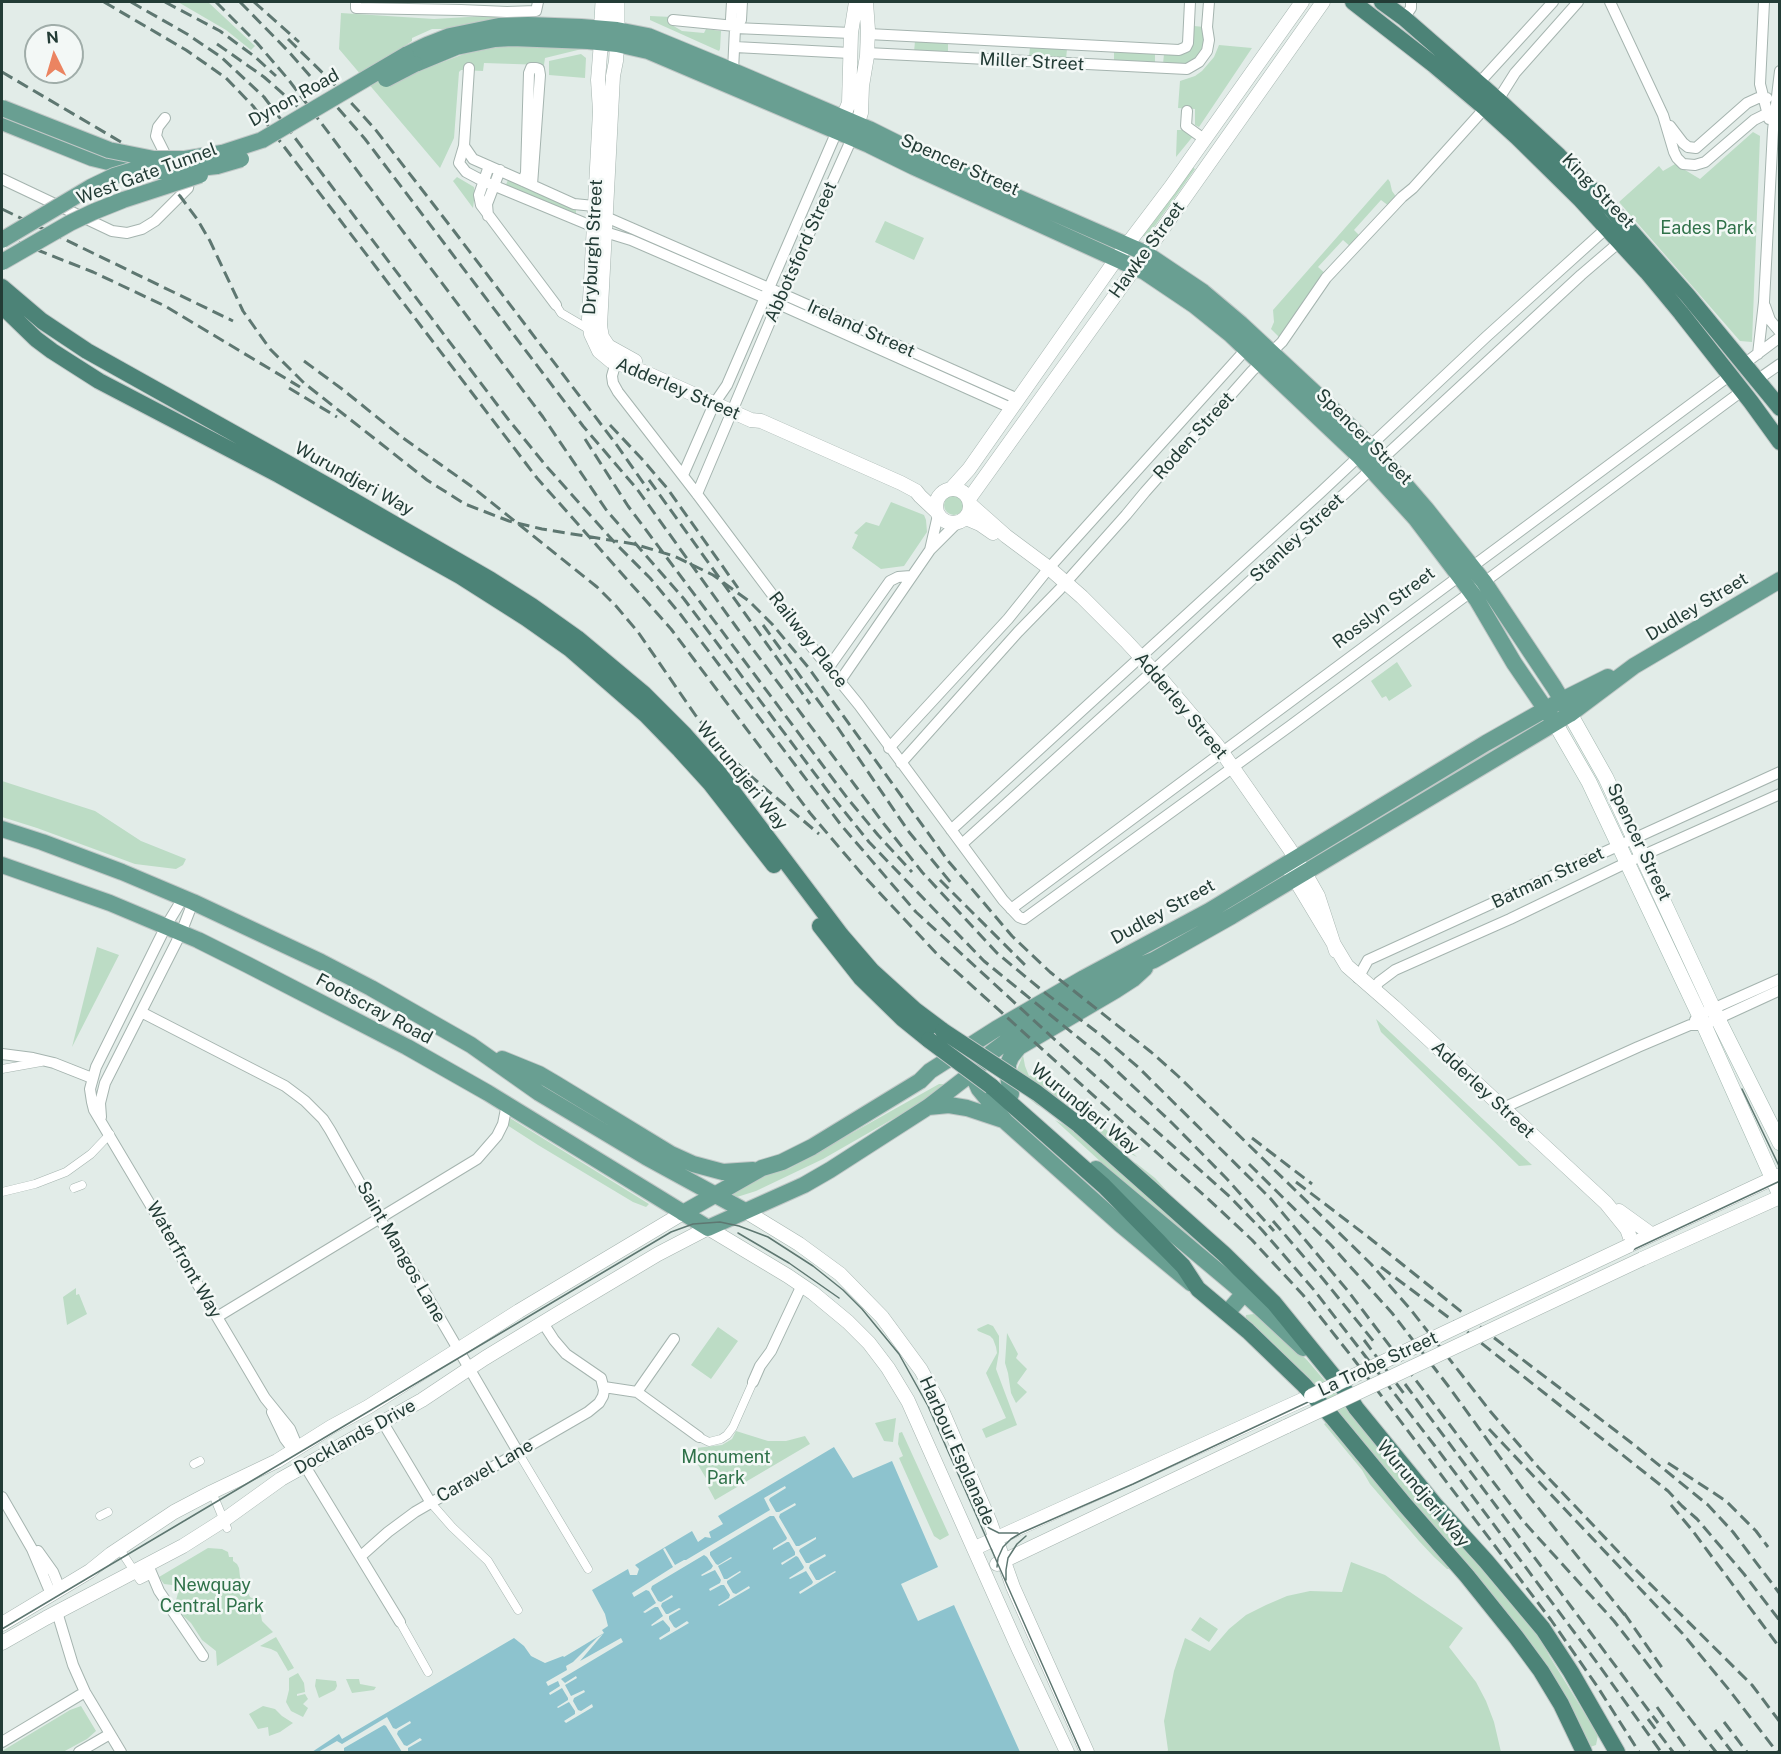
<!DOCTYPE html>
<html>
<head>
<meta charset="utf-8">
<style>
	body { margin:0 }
	#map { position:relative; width:1781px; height:1754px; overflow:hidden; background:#e2ece8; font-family:"Public Sans",sans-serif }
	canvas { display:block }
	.frame { position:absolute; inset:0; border:3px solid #233c36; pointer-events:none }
	.north { position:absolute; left:24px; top:24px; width:60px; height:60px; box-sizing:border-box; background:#f3f8f6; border:2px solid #a0ada9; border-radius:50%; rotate:355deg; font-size:16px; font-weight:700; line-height:24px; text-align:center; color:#233c36 }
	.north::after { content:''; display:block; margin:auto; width:21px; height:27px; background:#eb8461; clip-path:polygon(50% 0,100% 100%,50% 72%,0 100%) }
</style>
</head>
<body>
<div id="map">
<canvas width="1781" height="1754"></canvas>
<div class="frame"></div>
<div class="north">N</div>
</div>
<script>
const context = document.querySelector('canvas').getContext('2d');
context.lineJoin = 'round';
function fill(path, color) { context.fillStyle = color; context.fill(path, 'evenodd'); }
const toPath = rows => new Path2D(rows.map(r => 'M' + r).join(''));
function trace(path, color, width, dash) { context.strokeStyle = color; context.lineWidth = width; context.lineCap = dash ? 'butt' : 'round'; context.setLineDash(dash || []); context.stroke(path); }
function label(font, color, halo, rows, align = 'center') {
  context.font = font + ' "Public Sans",sans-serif'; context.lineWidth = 5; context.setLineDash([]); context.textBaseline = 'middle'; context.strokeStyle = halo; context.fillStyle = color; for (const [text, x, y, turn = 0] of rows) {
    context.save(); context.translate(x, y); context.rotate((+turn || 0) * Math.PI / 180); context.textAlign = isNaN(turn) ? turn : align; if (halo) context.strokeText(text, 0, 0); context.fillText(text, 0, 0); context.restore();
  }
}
fill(toPath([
	[178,2,208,2,255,46,251,50,226,30],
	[341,13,434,19,502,15,501,19,450,29,432,29,412,38,412,41,402,48,421,70,464,54,502,46,521,45,586,48,545,58,544,65,484,63,483,71,461,70,459,72,454,138,440,168,339,49],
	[650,16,672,17,672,25,682,31,704,33,706,29,721,31,720,49,719,51,650,20],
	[1194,26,1204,27,1203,48,1199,55,1186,64,1163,64,1164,54,1183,54,1191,49,1193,44],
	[915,41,948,43,948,53,914,52],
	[1219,45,1252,48,1199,127,1195,125,1195,109,1178,108,1180,81,1195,76,1202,71,1214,57],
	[1030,47,1067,49,1066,59,1029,57],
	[1114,51,1155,53,1155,64,1114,62],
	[581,54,586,58,585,78,549,75,549,61],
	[1177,130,1186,130,1194,135,1176,157],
	[1753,132,1760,136,1752,342,1740,341,1619,202,1659,166,1663,171,1675,164,1700,179],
	[1191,166,1195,169,1147,237,1143,236,1142,234],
	[457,177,474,187,475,193,473,208,453,181],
	[1388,179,1390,182,1392,191,1397,198,1389,206,1381,200,1354,230,1361,237,1352,248,1343,240,1318,267,1327,275,1279,337,1271,329,1274,322,1273,310],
	[508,180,576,209,576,214,505,187],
	[885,221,924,238,914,260,875,242],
	'944 505a10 10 0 1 1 20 0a10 10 0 1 1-20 0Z',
	[891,502,924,515,926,520,927,532,904,566,881,569,852,548,858,535,854,533,866,522,879,526],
	[1397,662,1412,686,1389,701,1386,696,1382,698,1371,681],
	[2,781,95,811,141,841,186,859,183,865,176,869,135,864,37,828,2,817],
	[97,947,119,955,72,1047],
	[1376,1019,1532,1165,1519,1166,1381,1032],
	[1023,1055,1025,1066,1029,1076,1040,1072,1137,1157,1037,1105,1026,1096,1018,1088,1016,1072],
	[939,1084,945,1084,912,1110,891,1120,823,1159,756,1191,737,1197,733,1196,736,1189,752,1179,790,1168],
	[510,1118,649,1204,646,1207,633,1202,538,1145,507,1125],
	[1055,1120,1106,1147,1128,1161,1136,1163,1155,1178,1167,1191,1213,1253,1211,1257,1147,1204],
	[76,1288,76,1295,79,1294,87,1314,67,1325,63,1297],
	[1254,1314,1264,1318,1307,1360,1497,1582,1538,1634,1550,1657,1598,1735,1596,1745,1590,1747,1549,1674,1245,1320,1246,1315],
	[988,1324,993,1326,999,1336,999,1352,996,1369,1017,1425,986,1438,982,1429,1006,1418,986,1373,997,1353,996,1347,993,1339,990,1336,978,1331,977,1329],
	[718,1327,738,1341,711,1379,691,1365],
	[1007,1333,1018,1354,1016,1358,1027,1369,1017,1383,1027,1392,1016,1403,1011,1393,1008,1373,1005,1363],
	[896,1418,893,1442,884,1441,875,1423],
	[1329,1421,1450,1569,1447,1569,1434,1557,1419,1541,1370,1484,1362,1470,1324,1424],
	[736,1431,768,1441,786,1441,805,1436,810,1444,715,1500,708,1487,710,1485,694,1458,696,1453,696,1448,722,1445,732,1439],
	[902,1432,949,1535,940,1540,934,1536,899,1458,903,1456,898,1444,899,1433],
	[208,1548,222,1549,228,1552,229,1557,233,1557,233,1561,237,1564,239,1568,240,1577,250,1597,254,1599,260,1609,262,1621,273,1632,217,1666,216,1651,202,1640,191,1623,180,1613,175,1604,178,1593,176,1587,172,1585,164,1584,159,1577],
	[1351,1562,1385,1575,1463,1628,1449,1647,1476,1682,1486,1701,1494,1722,1501,1752,1167,1752,1168,1750,1164,1721,1174,1671,1185,1638,1210,1651,1229,1629,1246,1615,1266,1605,1287,1596,1310,1591,1342,1592],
	[1200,1617,1218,1629,1209,1642,1191,1630],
	[276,1637,294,1668,288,1671,277,1652,271,1649,260,1646],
	[298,1673,304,1683,305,1692,297,1694,297,1696,305,1694,308,1699,303,1704,308,1708,303,1717,291,1711,286,1702,289,1690,289,1678],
	[316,1679,336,1681,337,1686,335,1690,319,1698,315,1686],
	[346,1679,359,1679,360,1684,376,1687,374,1690,352,1693],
	[81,1706,96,1731,87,1739,63,1752,2,1751,70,1710],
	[263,1706,275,1709,282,1716,293,1723,280,1732,269,1736,268,1727,258,1729,249,1714]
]), '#bcdcc5');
fill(toPath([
	[834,1447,853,1478,892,1461,938,1567,901,1584,918,1621,954,1605,1020,1752,312,1752,339,1734,342,1739,514,1638,524,1646,531,1656,545,1663,563,1656,564,1657,604,1633,602,1630,608,1626,605,1614,592,1590,628,1569,630,1575,637,1575,639,1569,635,1565,692,1531,698,1542,705,1537,711,1538,709,1532,723,1524,718,1516]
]), '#8dc3ce');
fill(toPath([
	[785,1486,786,1488,770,1498,769,1500,776,1512,779,1512,795,1503,796,1505,780,1514,779,1517,796,1546,799,1546,816,1537,816,1539,800,1549,799,1551,806,1563,809,1563,825,1554,826,1556,810,1565,809,1568,816,1580,819,1580,835,1571,836,1572,800,1594,799,1592,812,1584,813,1582,806,1571,790,1579,789,1578,803,1569,804,1567,798,1557,796,1556,782,1565,781,1563,795,1555,795,1552,789,1542,787,1542,773,1550,773,1548,786,1540,787,1538,774,1516,770,1516,710,1552,710,1555,716,1564,718,1565,731,1557,732,1558,718,1566,724,1579,727,1579,740,1571,741,1572,727,1581,727,1583,733,1593,736,1594,749,1586,750,1588,719,1606,718,1605,729,1598,730,1595,724,1585,721,1585,710,1591,709,1589,720,1583,721,1580,715,1570,702,1576,701,1575,711,1569,713,1566,707,1557,704,1555,652,1586,651,1589,658,1601,661,1602,672,1595,673,1597,662,1603,661,1606,666,1614,668,1614,679,1608,681,1609,669,1616,669,1619,674,1627,676,1628,687,1621,689,1623,660,1640,659,1638,670,1631,670,1628,663,1620,652,1626,651,1625,663,1616,658,1607,655,1607,645,1613,643,1612,656,1603,649,1591,646,1590,634,1597,632,1593,673,1567,663,1549,665,1548,675,1565,684,1560,686,1560,770,1510,764,1498],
	[603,1634,580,1661,621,1638,623,1642,561,1679,565,1683,576,1676,577,1678,565,1685,571,1696,584,1690,585,1692,574,1698,573,1701,578,1710,581,1711,592,1704,593,1707,566,1723,564,1721,575,1714,575,1711,569,1702,558,1708,557,1707,568,1700,568,1698,562,1688,550,1695,549,1693,560,1686,558,1681,548,1686,546,1682,567,1670,566,1666,573,1662,597,1638],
	[387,1717,393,1728,396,1729,410,1721,411,1723,398,1731,397,1734,404,1745,407,1746,420,1738,422,1740,408,1748,408,1752,402,1752,386,1726,384,1725,344,1748,344,1752,318,1752,337,1741,342,1744]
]), '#e2ece8');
const pedestrian = toPath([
	[556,305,561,313,590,330],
	[2,1069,41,1062],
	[74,1188,82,1185],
	[2,1192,35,1184,66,1172,91,1154,110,1134],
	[699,1437,709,1442,721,1439,727,1435,733,1427,753,1382],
	[518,1452,588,1569],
	[194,1464,200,1461],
	[212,1492,227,1528],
	[431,1503,452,1527,488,1561,518,1610],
	[100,1516,108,1512],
	[119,1548,140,1580,152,1574],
	[400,1622,428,1672]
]);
const minor = toPath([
	[356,2,356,8,461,10,507,12,536,11,538,2],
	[732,2,731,19,735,28,733,71],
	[1610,2,1663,115,1674,152,1677,158,1683,164,1695,165,1705,162,1754,120,1764,115,1775,114],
	[1764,2,1760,84,1769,119],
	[1404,18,1411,8,1411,2],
	[673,20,735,26],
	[735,26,741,20,742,2],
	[735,28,851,33],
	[868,34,1179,50,1186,47,1188,43,1190,2],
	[735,47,850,53],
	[867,53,1187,69,1199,62,1207,51,1209,40,1207,27,1209,2],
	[469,68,464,146,459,163,466,172,483,181,594,227],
	[1479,83,1553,2],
	[1498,100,1515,73,1578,2],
	[1187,111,1186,126,1204,139],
	[1670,126,1683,143,1688,147,1696,148],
	[464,146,473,159,523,181,574,204,594,206],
	[1696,148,1747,103,1758,98,1767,98],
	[164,152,156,136,158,127,165,118],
	[489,166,479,195,481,205,556,305],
	[2,179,112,231,127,233,142,229,155,221,188,188,189,182],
	[523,181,526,173,529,73,531,68,536,68,539,69,540,75,532,185],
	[488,216,487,204,500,170],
	[606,217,794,299,1018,399],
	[605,232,631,240,765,298,1011,408],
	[1765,306,1770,320,1780,332],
	[1758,354,1764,302,1773,130,1780,71],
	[617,358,612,376,613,383,618,392,697,494,807,641,859,705,1003,900,1019,917,1024,919,1290,726,1742,391],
	[1744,364,1780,337],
	[1757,380,1780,364],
	[683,475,714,404,727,385,837,131],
	[697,494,774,312,852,138],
	[930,550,938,515],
	[829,667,890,581,898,577,911,576],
	[840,681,930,550,957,523],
	[889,748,1008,619,1049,568,1249,346],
	[901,763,1018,632,1060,589,1126,515,1145,492,1252,371,1282,342,1326,278,1402,197,1413,188,1485,108],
	[951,830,1320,493,1486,337,1609,226],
	[962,844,1153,671,1581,275,1623,239],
	[183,898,166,926,96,1067,90,1089,92,1102,94,1110,242,1359,265,1398,290,1429,298,1448],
	[1011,909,1729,376],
	[1358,978,1368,960,1780,772],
	[1373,990,1379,982,1395,970,1510,919,1626,863,1780,794],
	[141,1012,285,1086,305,1101,323,1119,330,1130,380,1219,416,1277,518,1452],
	[1695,1020,1699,1015,1780,979],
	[2,1054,33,1058,54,1063,92,1078],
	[1503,1108,1638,1047,1690,1025,1704,1025,1780,990],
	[101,1117,100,1103,105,1083,181,933,193,902],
	[217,1317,477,1159,497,1136,503,1124,507,1104],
	[753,1382,760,1366,771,1351,802,1285],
	[604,1387,637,1392,699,1437],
	[637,1392,674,1339],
	[272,1412,285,1439,294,1451],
	[382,1421,431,1503],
	[305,1466,400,1622],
	[2,1497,32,1549,51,1594],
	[38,1551,53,1572,60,1589],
	[361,1556,388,1532,415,1512,588,1412,599,1403,603,1396,604,1390,601,1378,566,1354,554,1340,543,1323],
	[148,1565,159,1591,203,1656],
	[57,1612,73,1665,85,1692,121,1752],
	[2,1742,85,1692],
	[79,1752,110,1734]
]);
const tertiary = toPath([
	[601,42,598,80,600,111,589,319,591,334,599,351,611,361,644,372,751,420,761,421,901,483,916,491,920,496,937,512],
	[617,44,616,61,613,76,600,326,602,337,608,346,635,361],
	[839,127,849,103,851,33,856,2],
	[854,133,861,113,862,86,867,56,868,30,866,2],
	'936 506a17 17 0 1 1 34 0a17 17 0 1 1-34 0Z',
	[951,489,969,469,1117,258,1170,188,1302,2],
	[969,499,1152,244,1323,2],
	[971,505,1006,536,1049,568,1082,597,1126,641,1162,680,1217,745,1289,848,1305,873,1318,896,1336,951],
	[966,518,980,524,993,533],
	[1290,871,1347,966,1394,1007,1606,1203,1627,1229,1632,1243],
	[745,1211,799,1244,840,1274,882,1317,921,1370,938,1401,990,1522,1013,1587,1087,1752],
	[1619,1211,1651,1234],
	[1628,1246,1780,1175],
	[1642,1259,1780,1197],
	[975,1548,1311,1396],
	[997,1564,1287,1426],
	[2,1624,90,1571,111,1554,174,1512,212,1492,277,1461,331,1427,368,1407,519,1311,683,1213],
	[2,1643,46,1618,183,1546,224,1520,281,1479,422,1400,485,1358,559,1313,658,1254,708,1228,788,1276,813,1293,848,1322,869,1343,888,1368,908,1401,1019,1650,1067,1752]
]);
const secondary = toPath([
	[601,39,603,2],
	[617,41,617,2],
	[1570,714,1606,778,1718,1019,1780,1143],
	[1555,723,1589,782,1704,1025,1780,1195]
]);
const primary = toPath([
	[406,55,427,45,450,36,499,26,528,25,581,27,617,30,648,36,733,71,869,129,919,154,1145,253,1203,292,1241,324,1327,404,1383,459,1427,510,1484,582,1554,687,1570,714],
	[415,64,456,47,495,39,512,38,588,41,617,44,648,51,869,145,914,167,1145,272,1194,305,1230,334,1359,456,1416,519,1460,577,1477,600,1514,663,1555,723],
	[2,122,92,158,137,169],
	[2,829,42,842,122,872,193,902,321,962,371,988,471,1045,539,1093,646,1157,745,1211],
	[2,865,110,903,198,940,248,965,407,1047,488,1093,708,1228,804,1185,830,1170,928,1107,972,1073,991,1053,1007,1041,1086,991,1120,973,1154,960,1232,916,1570,714,1634,666,1780,580],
	[502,1059,539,1074,556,1084,671,1154,693,1164,723,1172,753,1170],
	[973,1066,972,1073,979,1089,1006,1122,1120,1224,1191,1283],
	[1011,1094,1008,1076,1008,1064,1011,1057,1019,1047,1116,990,1133,979,1145,968],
	[928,1107,949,1105,967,1108,1003,1120],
	[1096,1169,1244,1293,1303,1348],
	[683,1213,762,1168,782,1162,812,1147,920,1081,930,1071,996,1029,1084,978,1209,911,1486,743,1562,700,1608,677],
	[1227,1313,1244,1293]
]);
const trunk = toPath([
	[1353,2,1434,65,1485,108,1517,137,1580,199,1647,272,1681,313,1751,402,1780,442],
	[1382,2,1404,18,1498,100,1559,156,1613,211,1688,296,1780,408],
	[2,287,42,321,87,351,330,487,491,580,532,606,577,638,644,694,685,735,718,772,841,935,872,971,915,1010,943,1031],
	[2,306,36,339,52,351,99,381,279,475,460,576,526,618,570,649,646,715,680,750,710,783,774,865],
	[820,926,861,978,903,1019,929,1040],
	[991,1086,1104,1186,1171,1254,1183,1266,1198,1289,1248,1331,1304,1385,1333,1418,1405,1505,1467,1576,1516,1637,1541,1671,1561,1704,1584,1752],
	[1079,1125,1224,1254,1274,1303,1344,1389,1356,1408,1436,1506,1486,1561,1543,1629,1571,1672,1617,1752]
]);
trace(pedestrian, '#a5b4af', 9);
trace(minor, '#a5b4af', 12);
trace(tertiary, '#a5b4af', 15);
trace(secondary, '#a1b7af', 16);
trace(primary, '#c1c8c7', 18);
trace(trunk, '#c1c8c7', 18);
trace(pedestrian, '#fff', 8);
trace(minor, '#fff', 10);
trace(tertiary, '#fff', 14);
trace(secondary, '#fff', 15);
trace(primary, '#699f92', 16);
trace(trunk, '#4c8377', 16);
trace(toPath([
	[1742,1089,1780,1168],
	[738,1233,789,1263,839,1298],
	[981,1521,989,1528,999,1533,1018,1533],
	[997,1567,998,1558,1003,1547,1011,1539,1021,1533,1133,1484,1780,1181],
	[1006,1580,1006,1570,1008,1558,1017,1544,1026,1536],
	[2,1629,671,1232,693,1224,720,1222,739,1226,768,1237,813,1266,843,1290,862,1309,899,1354,928,1406,1081,1752]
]), '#5e7771', 1.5);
trace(toPath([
	[104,2,186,50,226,78,253,106,537,478,671,629,810,813,861,873,938,955,1218,1208,1252,1240,1303,1295,1352,1357,1551,1620,1597,1686,1639,1752],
	[131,2,187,34,221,57,264,97,508,419,547,467,616,544,650,578,681,615,841,825,916,912,1053,1038,1230,1197,1262,1230,1314,1290,1435,1446,1598,1664,1661,1752],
	[165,2,220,31,254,56,276,76],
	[216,2,257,43,288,79,543,417,607,511,684,599,827,790,869,842,984,961,1102,1057,1172,1123,1226,1178,1274,1231],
	[240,2,289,52,365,139,583,426,637,489,737,628,884,824,922,872,997,953,1044,992,1102,1036,1139,1068,1270,1198,1348,1291,1523,1521,1614,1621,1716,1752],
	[254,2,299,42],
	[288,39,334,84,375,129,454,231,616,444,649,491],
	[217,44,264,77,306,114],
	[2,72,121,142,165,181,180,196,197,219,210,241,243,311,270,349,304,383,427,480,465,504,509,521,542,529,634,544,674,556,713,575,749,601,772,624,808,667,949,862,1012,936,1050,972,1151,1052,1178,1076,1371,1264,1411,1310,1490,1411,1538,1467,1630,1564,1752,1685,1780,1722],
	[2,209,233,321],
	[2,236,93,272,165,306,300,387],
	[304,361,342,389,403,438,471,486,597,587,616,606,638,632,696,716,725,751,746,772,819,834],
	[289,388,337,417],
	[610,425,641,458,667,488,738,588],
	[585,439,628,506,848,799,878,835,912,872],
	[649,480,810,704],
	[763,625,838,728,909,832,952,884],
	[940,880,1029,969],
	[1252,1138,1312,1184],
	[1249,1164,1330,1244,1392,1313,1449,1387,1523,1489,1628,1619],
	[1296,1182,1367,1236,1493,1337,1633,1444,1708,1505,1733,1532,1780,1594],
	[1273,1221,1323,1279,1375,1343],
	[1381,1267,1456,1323,1668,1491,1682,1506,1697,1519,1744,1574,1780,1621],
	[1364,1340,1405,1395],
	[1405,1384,1658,1723],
	[1489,1429,1682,1633,1730,1691,1777,1752],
	[1668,1463,1726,1501,1756,1531,1768,1547],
	[1671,1505,1692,1530,1780,1648],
	[1624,1613,1665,1672],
	[1657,1707,1689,1752],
	[1648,1719,1673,1752],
	[1724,1722,1747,1752],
	[1715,1730,1732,1752]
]), '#5e7771', 3, [12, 6]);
const tertiaryBridge = toPath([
	[1311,1396,1628,1246],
	[1287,1426,1642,1259]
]);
const primaryBridge = toPath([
	[386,79,415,64],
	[2,108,109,150,154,159,185,159,222,153,262,140,406,55],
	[137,169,158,171,182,170,217,166,241,159],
	[2,240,91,187,114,176,147,166],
	[2,262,70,223,93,212,123,200,200,175]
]);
const trunkBridge = toPath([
	[943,1031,1037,1093,1079,1125],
	[929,1040,991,1086]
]);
trace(tertiaryBridge, '#a5b4af', 15, []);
trace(primaryBridge, '#c1c8c7', 18, []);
trace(trunkBridge, '#c1c8c7', 18, []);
trace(tertiaryBridge, '#fff', 14);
trace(primaryBridge, '#699f92', 16);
trace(trunkBridge, '#4c8377', 16);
label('18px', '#233c36', '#f3f8f6', [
	["Miller Street",1032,62,3],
	["Dynon Road",294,98,-29],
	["Spencer Street",960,165,24],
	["West Gate Tunnel",147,174,-20],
	["King Street",1598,191,46],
	["Dryburgh Street",593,247,-87],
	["Hawke Street",1147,250,-54],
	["Abbotsford Street",801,252,-66],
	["Ireland Street",861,329,24],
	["Adderley Street",678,389,23],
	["Roden Street",1194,436,-48],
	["Spencer Street",1364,437,45],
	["Wurundjeri Way",354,479,29],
	["Stanley Street",1297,538,-43],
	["Dudley Street",1697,607,-31],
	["Rosslyn Street",1384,608,-37],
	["Railway Place",808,640,52],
	["Adderley Street",1181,706,50],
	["Wurundjeri Way",742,776,51],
	["Spencer Street",1639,842,65],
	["Batman Street",1548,878,-25],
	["Dudley Street",1163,912,-29],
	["Footscray Road",374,1009,28],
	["Adderley Street",1483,1090,43],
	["Wurundjeri Way",1085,1109,39],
	["Saint Mangos Lane",401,1252,60],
	["Waterfront Way",184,1260,60],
	["La Trobe Street",1378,1364,-25],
	["Docklands Drive",355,1437,-29],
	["Harbour Esplanade",957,1451,66],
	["Caravel Lane",485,1471,-30],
	["Wurundjeri Way",1423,1494,50]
]);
label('18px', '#2f7149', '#f3f8f6', [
	["Eades Park",1707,228],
	["Monument",726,1457],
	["Park",726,1478],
	["Newquay",212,1585],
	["Central Park",212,1606]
]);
</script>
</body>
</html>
